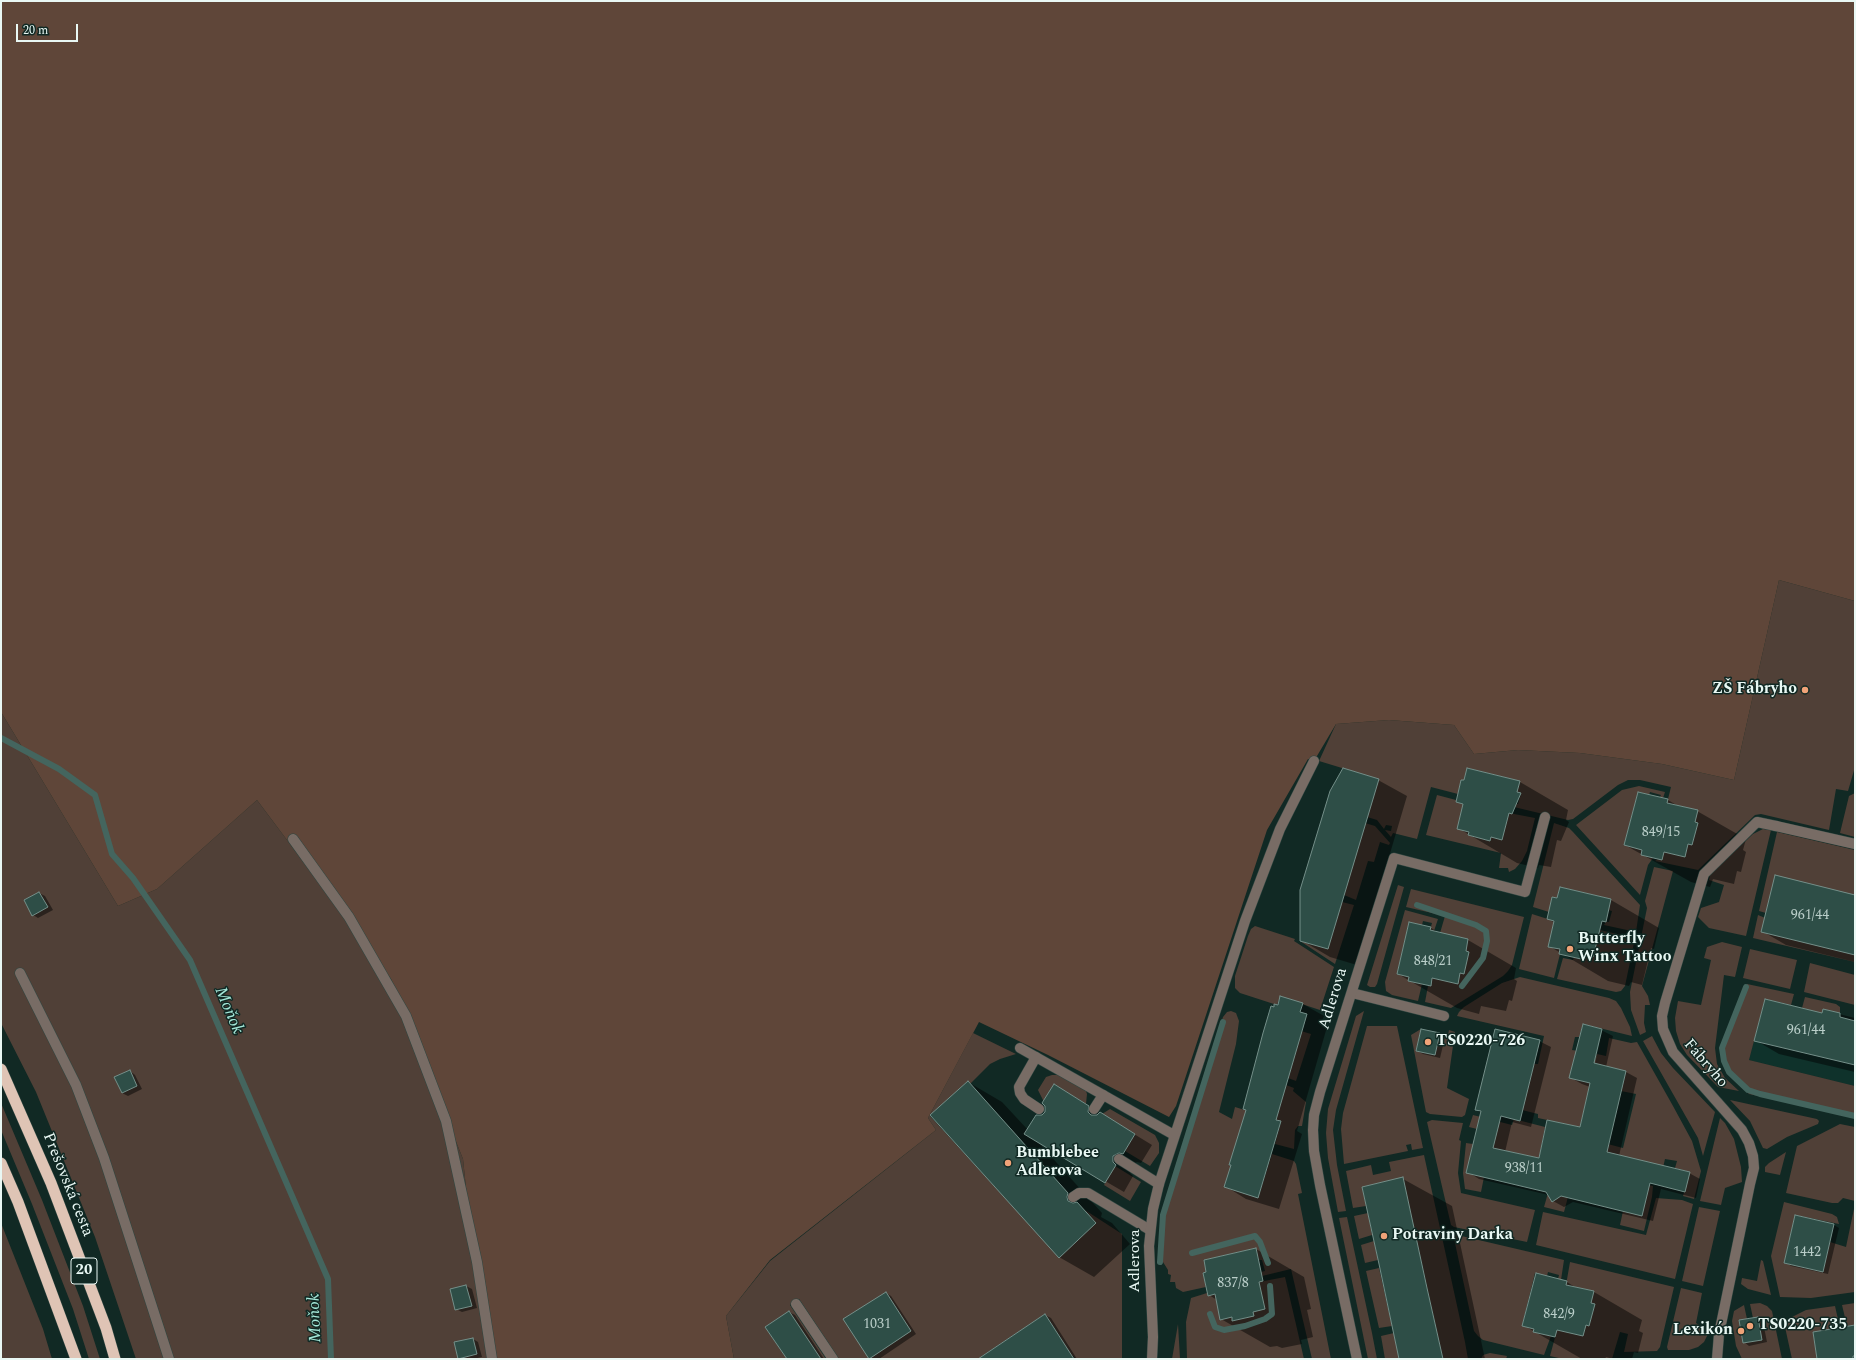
<!DOCTYPE html>
<html>
<head>
<meta charset="utf-8">
<style>
	body { margin:0 }
	#map { position:relative; width:1856px; height:1360px; overflow:hidden; background:#112924; font-family:Spectral,serif }
	canvas { display:block }
	.frame { position:absolute; inset:0; border:2px solid #e9f8f4; pointer-events:none }
	.scale { position:absolute; left:16px; top:24px; width:62px; height:18px; box-sizing:border-box; border:2px solid #e9f8f4; border-top:0; padding-left:5px; font-size:12px; line-height:14px; white-space:nowrap; color:#e9f8f4; -webkit-text-stroke:3px #112924; paint-order:stroke }
</style>
</head>
<body>
<div id="map">
<canvas width="1856" height="1360"></canvas>
<div class="frame"></div>
<div class="scale">20 m</div>
</div>
<script>
const context = document.querySelector('canvas').getContext('2d');
context.lineJoin = 'round';
function fill(path, color) { context.fillStyle = color; context.fill(path, 'evenodd'); }
const toPath = rows => new Path2D(rows.map(r => 'M' + r).join(''));
function trace(path, color, width, dash) { context.strokeStyle = color; context.lineWidth = width; context.lineCap = dash ? 'butt' : 'round'; context.setLineDash(dash || []); context.stroke(path); }
function label(font, color, halo, rows, align = 'center') {
  context.font = font + ' Spectral,serif'; context.lineWidth = 3; context.setLineDash([]); context.textBaseline = 'middle'; context.strokeStyle = halo; context.fillStyle = color; for (const [text, x, y, turn = 0] of rows) {
    context.save(); context.translate(x, y); context.rotate((+turn || 0) * Math.PI / 180); context.textAlign = isNaN(turn) ? turn : align; if (halo) context.strokeText(text, 0, 0); context.fillText(text, 0, 0); context.restore();
  }
}
fill(toPath([
	[1765,999,1821,1012,1823,1009,1840,1013,1840,1017,1855,1021,1855,1086,1749,1060]
]), '#0f322b');
fill(toPath([
	[1779,580,1855,601,1855,767,1848,791,1836,789,1829,830,1761,814,1755,815,1698,870,1655,861,1658,859,1662,860,1664,852,1685,857,1688,844,1692,845,1698,823,1695,822,1697,810,1667,803,1671,787,1640,780,1628,780,1618,785,1573,819,1568,820,1514,807,1515,804,1518,804,1521,794,1517,792,1520,781,1467,768,1464,780,1461,780,1458,794,1431,787,1417,839,1393,833,1391,837,1385,830,1391,831,1392,826,1386,825,1384,829,1377,820,1367,817,1378,779,1319,761,1336,724,1389,720,1454,725,1474,754,1518,750,1580,753,1662,764,1734,780],
	[1,712,118,906,157,889,257,800,391,979,463,1159,475,1274,489,1359,136,1359,95,1237,36,1092,1,1023],
	[1639,786,1665,792,1663,798,1660,797,1661,795,1650,792,1649,795,1638,792,1624,845,1642,849,1653,858,1648,865,1640,895,1576,825,1622,790],
	[1855,793,1855,837,1840,833,1849,796],
	[1437,795,1456,800,1456,802,1463,804,1468,835,1490,841,1491,837,1502,840,1509,813,1535,818,1527,851,1522,861,1515,869,1509,872,1508,868,1499,868,1501,853,1426,835],
	[1365,823,1375,826,1390,843,1389,845,1380,842,1374,862,1368,861,1356,900,1344,895],
	[1554,823,1569,828,1573,832,1640,905,1636,932,1604,925,1606,922,1609,922,1612,911,1608,910,1611,899,1560,887,1557,898,1552,897,1549,912,1533,907],
	[1763,829,1771,830,1746,936,1709,928,1698,917,1701,908,1719,902,1724,885,1709,880,1710,875,1753,834],
	[1777,832,1855,850,1855,895,1766,913,1759,911],
	[1654,867,1673,871,1642,986,1648,996,1650,1005,1645,1005,1644,1023,1646,1032,1640,1035,1631,1010,1630,992,1647,908,1645,901],
	[1398,885,1404,887,1377,984,1375,987,1370,987,1367,985],
	[1411,889,1524,917,1512,965,1508,971,1503,976,1451,1008,1425,1002,1428,986,1431,986,1432,978,1458,984,1460,973,1464,974,1469,952,1466,951,1468,939,1440,933,1445,916,1406,907],
	[1342,902,1354,905,1335,964,1300,941,1328,949],
	[1405,910,1438,919,1434,931,1430,930,1432,923,1423,921,1422,925,1409,922,1397,974,1409,977,1408,981,1422,984,1418,1001,1392,995,1386,991,1385,982],
	[1532,914,1554,921,1549,947,1560,949,1559,953,1560,954,1554,978,1519,969],
	[1758,915,1855,955,1855,962,1753,938],
	[1255,926,1295,939,1294,941,1334,967,1320,1010,1280,997,1277,1005,1240,993,1235,988,1235,976,1248,936,1251,929],
	[1600,930,1635,938,1625,986,1621,991,1616,992,1557,979,1563,958,1573,960,1574,957,1581,959,1582,955,1593,957],
	[1722,942,1742,947,1735,977,1724,975,1715,1048,1717,1064,1725,1078,1739,1091,1718,1087,1687,1055,1680,1044,1676,1031,1675,1018,1678,1001,1701,1005,1711,960,1704,958,1707,947],
	[1750,949,1797,960,1790,989,1743,978],
	[1810,963,1855,975,1855,1005,1804,992],
	[1520,977,1609,998,1616,1001,1621,1008,1630,1027,1632,1036,1583,1024,1579,1037,1575,1037,1572,1050,1584,1052,1574,1059,1570,1078,1590,1083,1580,1127,1538,1118,1538,1114,1522,1110,1534,1064,1538,1064,1544,1036,1457,1016,1459,1012,1464,1007,1502,983],
	[1747,984,1794,994,1791,1005,1765,999,1749,1060,1855,1086,1855,1118,1749,1094,1729,1073,1723,1062,1721,1048,1742,991],
	[1805,997,1836,1004,1840,1007,1840,1013,1823,1009,1822,1013,1802,1008],
	[1231,1011,1236,1013,1239,1021,1236,1044,1219,1112,1232,1119,1235,1107,1248,1111,1229,1165,1258,1198,1272,1154,1294,1161,1296,1164,1302,1193,1298,1194,1331,1359,1312,1359,1291,1269,1262,1276,1261,1272,1265,1271,1262,1260,1259,1260,1256,1248,1204,1260,1206,1272,1203,1273,1206,1287,1183,1292,1176,1288,1175,1282,1170,1282,1171,1275,1168,1274,1168,1270,1163,1262,1159,1262,1162,1215,1223,1017,1227,1012],
	[1364,1011,1336,1110,1333,1130,1337,1165,1346,1211,1338,1212,1328,1158,1326,1133,1328,1109,1356,1016],
	[1367,1026,1397,1026,1423,1148,1412,1150,1411,1144,1406,1145,1408,1151,1344,1164,1341,1129,1343,1113],
	[1421,1029,1416,1051,1434,1055,1440,1033,1448,1035,1449,1030,1455,1032,1447,1088,1469,1099,1465,1115,1462,1117,1430,1114,1426,1112,1411,1035],
	[1301,1031,1311,1034,1296,1081,1288,1078],
	[973,1033,1016,1054,1000,1059,990,1064,970,1084,967,1082,930,1116,1059,1257,1096,1223,1085,1210,1122,1234,1122,1359,1076,1359,1073,1356,1069,1359,1061,1338,1045,1314,982,1356,984,1359,839,1359,799,1299,790,1305,826,1359,821,1359,789,1311,765,1327,787,1359,734,1359,726,1316,770,1261,936,1130,928,1118],
	[1652,1036,1661,1053,1673,1068,1715,1112,1703,1156,1698,1138,1643,1041],
	[1609,1038,1631,1043,1637,1042,1673,1106,1692,1141,1701,1171,1694,1199,1683,1196,1690,1172,1675,1168,1677,1161,1665,1159,1662,1172,1629,1180,1554,1130,1623,1148,1636,1094,1621,1091,1626,1071,1594,1063,1597,1054,1606,1056],
	[1052,1075,1059,1075,1086,1091,1087,1094,1086,1104,1054,1085,1044,1102,1038,1090,1046,1077],
	[1286,1085,1294,1088,1293,1091,1306,1102,1302,1126,1298,1126,1295,1130,1294,1149,1275,1144,1281,1122,1276,1120],
	[1730,1100,1817,1119,1819,1121,1818,1124,1787,1137,1767,1149,1763,1148,1750,1121],
	[1,1103,42,1200,83,1306,100,1359,89,1359,73,1309,32,1204,1,1130],
	[1110,1109,1155,1135,1159,1143,1159,1153,1150,1166,1125,1151,1135,1134,1102,1114],
	[1473,1115,1512,1125,1514,1119,1545,1127,1539,1158,1493,1148,1498,1127,1477,1129,1469,1127],
	[1720,1118,1725,1123,1734,1139,1741,1167,1742,1182,1725,1188,1721,1205,1700,1201],
	[1432,1120,1463,1123,1459,1140,1461,1141,1458,1173,1461,1193,1535,1210,1527,1242,1454,1227,1451,1225,1427,1122],
	[1840,1124,1855,1127,1855,1201,1843,1198,1838,1203,1832,1203,1786,1193,1797,1146],
	[1466,1143,1473,1144,1484,1177,1481,1192,1465,1189,1463,1173],
	[1786,1152,1780,1175,1765,1172,1765,1167,1769,1163],
	[1424,1155,1465,1342,1468,1359,1443,1359,1403,1178,1362,1187,1366,1206,1353,1208,1346,1171,1371,1165,1373,1175,1391,1171,1389,1162],
	[1115,1166,1141,1182,1130,1201,1104,1185],
	[1649,1185,1653,1186,1652,1197,1644,1231,1620,1225,1623,1211],
	[1548,1193,1553,1200,1569,1193,1564,1212,1544,1207],
	[1656,1198,1682,1200,1693,1204,1675,1279,1536,1245,1543,1212,1646,1235],
	[1784,1202,1832,1214,1837,1217,1839,1224,1795,1215,1784,1263,1823,1272,1830,1242,1846,1247,1855,1204,1855,1292,1811,1298,1780,1297,1771,1256],
	[1699,1207,1720,1211,1703,1286,1682,1281],
	[1368,1213,1372,1235,1359,1239,1354,1216],
	[1347,1217,1372,1333,1377,1359,1368,1359,1339,1218],
	[1,1223,43,1329,52,1359,1,1359],
	[1453,1234,1564,1260,1561,1280,1558,1279,1559,1275,1548,1272,1547,1276,1535,1273,1522,1326,1534,1329,1533,1332,1551,1336,1544,1355,1483,1340,1478,1336,1474,1331],
	[1374,1241,1378,1260,1365,1263,1361,1245],
	[1761,1260,1763,1261,1771,1295,1748,1289,1741,1284,1742,1278,1757,1281],
	[1570,1262,1674,1287,1660,1347,1657,1351,1624,1352,1628,1334,1620,1332,1612,1359,1563,1359,1550,1356,1557,1330,1583,1336,1586,1325,1589,1326,1595,1304,1591,1303,1594,1291,1566,1285],
	[1379,1268,1392,1326,1379,1328,1366,1271],
	[1285,1277,1304,1359,1187,1359,1186,1322,1191,1298,1207,1293,1208,1296,1215,1294,1221,1320,1232,1317,1233,1321,1254,1316,1253,1312,1265,1309,1259,1282],
	[1681,1288,1702,1293,1696,1323,1709,1332,1704,1342,1698,1347,1689,1350,1668,1350,1667,1347],
	[1760,1303,1767,1306,1772,1311,1782,1359,1742,1359,1736,1346,1732,1321,1734,1311,1744,1305,1747,1319,1739,1321,1743,1343,1761,1340,1758,1317,1753,1318,1750,1304],
	[1855,1303,1855,1325,1847,1326,1842,1305],
	[1835,1306,1840,1328,1813,1332,1817,1359,1792,1359,1785,1327,1790,1318,1806,1310],
	[1178,1324,1180,1359,1172,1359],
	[1394,1333,1399,1359,1385,1359,1381,1336],
	[1490,1353,1507,1356,1506,1359,1481,1359,1483,1355]
]), '#504037');
fill(toPath([
	[1,1,1855,1,1855,601,1779,580,1734,780,1662,764,1580,753,1518,750,1474,754,1454,725,1389,720,1336,724,1314,761,1308,759,1267,830,1176,1106,1169,1117,1048,1055,979,1022,928,1118,936,1130,770,1260,726,1316,734,1359,489,1359,475,1274,463,1159,391,979,257,800,157,889,118,906,1,712]
]), '#5f4639');
fill(toPath([
	[1468,770,1520,782,1568,810,1566,820,1569,822,1561,841,1557,840,1551,867,1539,865,1538,868,1517,863,1458,828,1464,805,1457,801],
	[1378,780,1407,796,1357,965,1330,957,1301,940],
	[1668,800,1678,806,1697,811,1746,839,1743,850,1746,852,1741,872,1737,871,1734,884,1713,879,1710,887,1691,882,1625,845],
	[1561,888,1611,900,1659,928,1654,949,1651,948,1642,985,1631,982,1629,986,1608,981,1549,946,1555,923,1548,919,1558,899],
	[39,893,45,896,53,910,38,918,33,915],
	[1855,896,1855,962,1786,945,1762,931],
	[1410,923,1431,928,1441,934,1468,940,1516,968,1514,979,1517,981,1512,1001,1509,1000,1506,1011,1481,1006,1479,1014,1457,1008,1398,974],
	[1303,1004,1324,1016,1321,1023,1327,1027,1297,1131,1302,1134,1279,1209,1246,1199,1225,1186,1247,1111,1244,1109],
	[1823,1010,1855,1018,1855,1072,1779,1054,1755,1040,1822,1014],
	[1583,1025,1601,1030,1613,1036,1606,1067,1626,1072,1637,1078,1619,1156,1689,1173,1700,1179,1696,1198,1661,1189,1653,1221,1573,1202,1564,1207,1553,1201,1549,1195,1479,1179,1468,1172,1482,1113,1476,1110,1496,1030,1539,1041,1551,1047,1531,1127,1512,1122,1505,1152,1539,1159,1547,1122,1580,1129,1590,1087,1582,1084,1571,1078],
	[1600,1032,1602,1032,1594,1068,1592,1068],
	[1439,1034,1445,1037,1440,1058,1423,1054,1417,1051],
	[130,1071,135,1075,142,1089,128,1096,122,1093],
	[968,1082,1002,1102,1028,1130,1042,1116,1072,1096,1152,1145,1141,1163,1137,1162,1131,1166,1130,1173,1133,1176,1124,1192,1038,1142,1102,1213,1101,1217,1112,1223,1130,1244,1094,1277,1059,1257],
	[1403,1179,1452,1206,1485,1359,1400,1359],
	[1796,1216,1834,1225,1839,1228,1828,1274,1791,1266,1786,1262],
	[1256,1249,1304,1277,1311,1309,1307,1310,1313,1337,1301,1340,1302,1344,1282,1348,1277,1346,1270,1347,1221,1319,1217,1300,1209,1295],
	[1536,1274,1567,1282,1578,1289,1594,1292,1642,1320,1639,1331,1643,1333,1638,1353,1634,1352,1632,1359,1613,1359,1606,1357,1605,1359,1582,1359,1523,1325],
	[466,1286,472,1289,477,1308,462,1312,456,1309],
	[886,1293,891,1296,916,1334,879,1359,871,1359,870,1358],
	[789,1312,795,1315,824,1359,788,1359],
	[1045,1315,1051,1318,1077,1359,985,1359],
	[1758,1319,1763,1322,1767,1342,1749,1346,1744,1342],
	[473,1339,478,1342,482,1357,473,1359,459,1358]
]), '#0007');
trace(toPath([
	[1,738,59,769,95,795,112,854,133,878,190,960,328,1279,331,1359],
	[1417,905,1476,925,1486,931,1487,941,1483,958,1462,986],
	[1746,987,1722,1048,1724,1061,1729,1072,1748,1090,1760,1094,1855,1116],
	[1192,1253,1255,1236,1260,1242,1268,1263],
	[1160,1262,1163,1215,1223,1022],
	[1210,1314,1215,1327,1224,1330,1245,1326,1265,1319,1272,1314,1270,1286]
]), '#44655e', 6);
const building = toPath([
	[1343,768,1379,779,1328,949,1300,941,1300,890,1330,791,1343,768],
	[1467,768,1520,781,1517,792,1521,793,1512,814,1509,813,1502,840,1491,837,1490,841,1468,835,1469,832,1457,829,1463,804,1456,802,1461,780,1464,780,1467,768],
	[1638,792,1668,799,1667,803,1698,810,1695,822,1698,823,1692,845,1688,844,1685,857,1664,852,1662,860,1641,855,1642,850,1624,845,1638,792],
	[1775,875,1855,895,1855,955,1761,932,1775,875],
	[1560,887,1611,899,1606,922,1602,921,1593,957,1582,955,1581,959,1559,954,1560,949,1548,947,1554,921,1547,919,1552,897,1557,898,1560,887],
	[39,892,48,907,32,916,24,900,39,892],
	[1409,922,1431,927,1430,930,1468,939,1466,951,1469,952,1464,974,1460,973,1458,984,1432,978,1431,986,1408,981,1409,977,1397,974,1409,922],
	[1280,996,1303,1003,1300,1012,1307,1014,1276,1120,1281,1121,1258,1198,1224,1187,1231,1165,1229,1165,1246,1110,1243,1109,1263,1033,1271,1006,1274,1007,1274,1004,1278,1005,1280,996],
	[1765,999,1822,1013,1823,1009,1840,1013,1840,1017,1855,1021,1855,1065,1754,1041,1765,999],
	[1583,1024,1602,1029,1594,1063,1626,1071,1607,1152,1690,1172,1685,1192,1650,1183,1642,1216,1561,1196,1552,1202,1546,1192,1466,1173,1481,1111,1475,1110,1495,1029,1540,1040,1520,1121,1501,1116,1493,1148,1539,1158,1547,1120,1580,1127,1590,1083,1569,1078,1583,1024],
	[1421,1029,1440,1033,1435,1055,1416,1051,1421,1029],
	[130,1070,137,1086,122,1093,114,1077,130,1070],
	[968,1081,1068,1193,1067,1197,1068,1201,1073,1203,1077,1202,1096,1223,1059,1258,930,1115,968,1081],
	[1054,1084,1089,1106,1088,1112,1091,1115,1097,1115,1100,1112,1135,1134,1123,1154,1119,1153,1113,1156,1113,1162,1116,1165,1105,1183,1024,1134,1036,1115,1042,1115,1045,1112,1045,1106,1042,1103,1054,1084],
	[1403,1177,1427,1288,1443,1359,1399,1359,1379,1264,1362,1187,1403,1177],
	[1795,1215,1834,1224,1823,1272,1784,1263,1795,1215],
	[1256,1248,1263,1281,1259,1282,1265,1309,1253,1312,1254,1316,1232,1321,1232,1317,1220,1320,1215,1294,1208,1296,1203,1273,1206,1272,1204,1260,1256,1248],
	[1536,1273,1567,1281,1566,1285,1594,1291,1591,1303,1595,1304,1589,1326,1586,1325,1583,1336,1557,1330,1555,1337,1533,1332,1534,1329,1522,1326,1536,1273],
	[466,1285,472,1306,455,1310,450,1289,466,1285],
	[886,1292,911,1331,869,1359,843,1319,886,1292],
	[789,1311,821,1359,787,1359,765,1327,789,1311],
	[1045,1314,1074,1359,978,1359,1045,1314],
	[1758,1317,1762,1340,1743,1343,1739,1320,1758,1317],
	[1855,1325,1855,1356,1853,1356,1853,1359,1817,1359,1813,1332,1855,1325],
	[473,1338,477,1354,458,1359,454,1342,473,1338]
]);
fill(building, '#2e4e47');
trace(building, '#748f89', 1);
const service = toPath([
	[1776,826,1855,844],
	[293,839,349,917,406,1016,446,1121,477,1262,492,1359],
	[20,973,76,1085,104,1158,169,1359],
	[1352,993,1444,1016],
	[1036,1057,1019,1087,1020,1093,1024,1099,1039,1109],
	[1094,1109,1103,1095],
	[1119,1159,1159,1184],
	[1073,1197,1079,1193,1088,1193,1150,1230],
	[796,1304,833,1359]
]);
const minor = toPath([
	[1020,1048,1174,1135],
	[1152,1359,1153,1337,1149,1246,1153,1209,1159,1184,1245,921,1280,829,1314,761],
	[1357,1359,1320,1185,1314,1151,1313,1130,1314,1115,1320,1092,1394,858,1525,892,1545,817],
	[1717,1359,1719,1334,1750,1184,1754,1168,1753,1156,1749,1143,1742,1130,1673,1052,1663,1029,1662,1016,1665,1003,1704,874,1757,822,1776,826]
]);
const trunk = toPath([
	[1,1069,51,1183,106,1328,115,1359],
	[1,1163,18,1202,76,1359]
]);
trace(service, '#2f4641', 11);
trace(minor, '#2f4641', 11);
trace(trunk, '#2f4641', 12);
trace(service, '#786c65', 10);
trace(minor, '#786c65', 10);
trace(trunk, '#dfc4b5', 11);
for (const [x, y, r, color] of [
	[1805,690,4,"#f0a378"],
	[1570,949,4,"#f0a378"],
	[1428,1042,4,"#f0a378"],
	[1008,1163,4,"#f0a378"],
	[1384,1236,4,"#f0a378"],
	[1750,1326,4,"#f0a378"],
	[1741,1331,4,"#f0a378"]
]) { const dot = new Path2D(); dot.arc(x, y, r, 0, 2 * Math.PI); context.fillStyle = color; context.fill(dot); trace(dot, '#112924', 1.5); }
label('14px', '#bacec9', null, [
	["849/15",1661,833],
	["961/44",1810,916],
	["848/21",1433,962],
	["961/44",1806,1031],
	["938/11",1524,1169],
	["1442",1807,1253],
	["837/8",1233,1284],
	["842/9",1559,1315],
	["1031",877,1325]
]);
for (const [x, y, w] of [
	[84,1271,26]
]) { const box = new Path2D(); box.roundRect(x - w / 2, y - 13, w, 26, 3); context.fillStyle = '#112924'; context.fill(box); trace(box, '#e9f8f4', 1); }
label('bold 15px', '#e9f8f4', null, [
	["20",84,1271]
]);
label('bold 16px', '#e9f8f4', '#112924', [
	["ZŠ Fábryho",1797,690,"right"],
	["Butterfly",1578,940],
	["Winx Tattoo",1578,958],
	["TS0220-726",1436,1042],
	["Bumblebee",1016,1154],
	["Adlerova",1016,1172],
	["Potraviny Darka",1392,1236],
	["TS0220-735",1758,1326],
	["Lexikón",1733,1331,"right"]
], 'left');
label('16px', '#e9f8f4', '#112924', [
	["Adlerova",1334,999,-73],
	["Fábryho",1705,1064,49],
	["Prešovská cesta",67,1185,68],
	["Adlerova",1136,1261,-90]
]);
label('italic 17px', '#a4e7d8', '#112924', [
	["Moňok",228,1011,67],
	["Moňok",316,1318,-92]
]);
</script>
</body>
</html>
